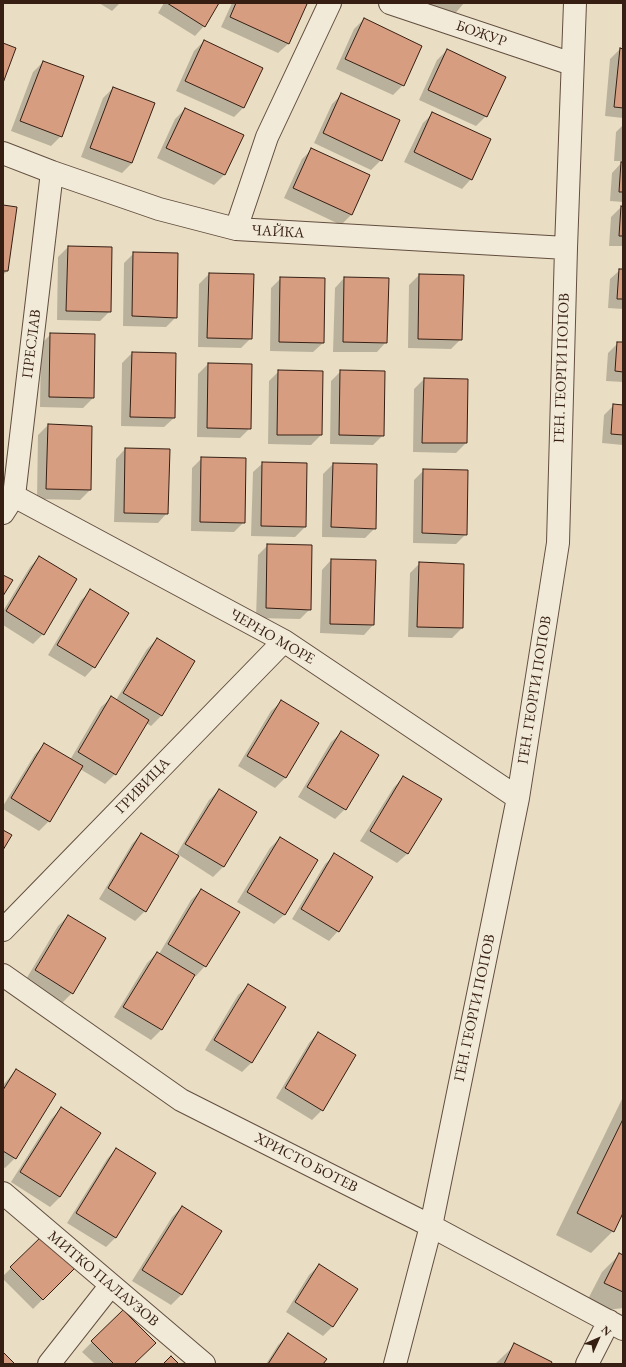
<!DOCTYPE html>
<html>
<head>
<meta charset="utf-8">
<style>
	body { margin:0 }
	#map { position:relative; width:626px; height:1367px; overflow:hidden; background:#e9dec3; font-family:"EB Garamond",serif }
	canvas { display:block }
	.frame { position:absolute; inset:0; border:4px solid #361e13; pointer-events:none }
	.north { position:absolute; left:578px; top:1319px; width:40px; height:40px; -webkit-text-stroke:3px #f1ead8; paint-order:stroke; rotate:45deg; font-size:11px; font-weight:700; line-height:16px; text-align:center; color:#361e13 }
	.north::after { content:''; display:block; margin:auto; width:14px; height:18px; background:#361e13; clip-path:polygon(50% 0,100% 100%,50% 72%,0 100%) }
</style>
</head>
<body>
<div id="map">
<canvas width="626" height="1367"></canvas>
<div class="frame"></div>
<div class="north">N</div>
</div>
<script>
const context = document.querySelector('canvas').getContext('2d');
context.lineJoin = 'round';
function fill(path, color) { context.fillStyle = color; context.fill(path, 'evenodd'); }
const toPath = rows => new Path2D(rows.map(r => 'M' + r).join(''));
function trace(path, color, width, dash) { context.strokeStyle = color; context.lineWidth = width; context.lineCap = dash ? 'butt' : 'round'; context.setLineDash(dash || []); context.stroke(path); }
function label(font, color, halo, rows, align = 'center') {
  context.font = font + ' "EB Garamond",serif'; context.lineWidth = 3; context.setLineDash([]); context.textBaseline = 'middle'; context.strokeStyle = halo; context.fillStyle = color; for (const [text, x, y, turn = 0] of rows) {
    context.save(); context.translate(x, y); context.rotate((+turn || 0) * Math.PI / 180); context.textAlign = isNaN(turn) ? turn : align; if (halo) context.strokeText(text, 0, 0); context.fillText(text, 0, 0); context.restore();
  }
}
fill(toPath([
	[99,3,120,3,112,11],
	[164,3,218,3,204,26,195,36,158,13],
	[232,3,303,3,306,4,288,44,278,53,221,27],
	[424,3,464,3,453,16],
	[364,19,403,85,393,95,336,69,354,29],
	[204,41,244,107,234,117,176,91,194,51],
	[620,49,623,50,623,118,605,116,610,59],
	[447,50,486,116,476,126,419,100,437,60],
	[43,62,61,136,51,146,11,131,33,72],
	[113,88,154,103,132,163,122,173,81,157,103,98],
	[342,94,381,160,371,170,314,143,332,104],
	[185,109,242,136,224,175,214,185,157,158,175,119],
	[433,113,471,179,462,189,404,162,423,123],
	[623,125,623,161,614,161,616,132],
	[312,149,369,175,351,215,341,225,284,198,302,159],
	[623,161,623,202,610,201,612,173],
	[3,206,7,271,3,275],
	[621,207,623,208,623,246,609,246,611,217],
	[68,247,110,311,100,321,57,320,58,257],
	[134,253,176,317,166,327,123,326,124,263],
	[620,270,623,270,623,309,608,308,610,279],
	[209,274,251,338,241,348,198,347,199,284],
	[419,275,461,339,451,349,408,348,409,285],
	[281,278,323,343,313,352,270,351,271,288],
	[344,278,386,342,377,352,333,352,335,288],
	[51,334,93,398,83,408,40,407,41,344],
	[618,343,623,343,623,382,606,381,608,353],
	[132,353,175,354,174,418,164,427,121,426,122,363],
	[208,364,250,428,240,438,197,437,198,374],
	[279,371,322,372,321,435,311,445,268,444,269,381],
	[341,371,383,435,373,445,330,444,331,381],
	[424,379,467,380,466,443,456,453,413,452,414,389],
	[614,405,623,406,623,445,602,443,604,415],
	[48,425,90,490,80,500,37,499,38,435],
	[125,449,167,513,158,523,114,522,116,459],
	[202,458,244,522,234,532,191,531,192,468],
	[263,463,305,527,295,537,251,536,253,472],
	[333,464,375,528,365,538,322,537,323,474],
	[424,470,466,534,456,544,413,543,414,480],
	[268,545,310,609,300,619,256,618,258,555],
	[39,557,43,634,33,644,3,625,3,611,30,567],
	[331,560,373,625,364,635,320,633,322,570],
	[420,563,462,628,452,638,408,637,410,573],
	[91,591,94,667,85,677,48,655,81,600],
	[157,639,194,661,161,716,151,726,146,723,115,774,105,784,80,769,49,821,39,831,3,809,3,806,35,754,45,744,70,760,101,707,111,698,116,700,147,649],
	[281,702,318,724,285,778,275,788,238,766,271,711],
	[341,733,345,809,335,819,298,797,331,742],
	[404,777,440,799,407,854,397,863,360,841,394,787],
	[219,790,256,812,223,867,213,877,179,855,145,911,135,921,99,899,132,844,141,834,176,855,209,800],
	[280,838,317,860,284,915,274,924,237,902,270,848],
	[335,855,338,931,329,941,292,919,325,864],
	[201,890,205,966,196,976,194,975,161,1030,151,1040,114,1017,147,963,157,953,159,954,191,900],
	[68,916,72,993,62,1003,25,981,58,926],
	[248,986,252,1062,242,1072,205,1050,238,995],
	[318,1033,322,1110,312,1120,276,1098,309,1043],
	[16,1070,15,1158,5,1168,3,1167,3,1085],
	[623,1097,623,1211,613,1231,591,1253,556,1235],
	[61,1109,60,1197,50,1207,11,1182,51,1119],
	[116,1149,116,1237,106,1247,67,1223,107,1159],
	[182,1207,221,1231,181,1295,171,1305,132,1281,172,1217],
	[43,1237,74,1268,33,1309,3,1279,3,1276],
	[619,1255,623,1256,623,1308,607,1310,587,1301,602,1272],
	[319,1265,333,1326,323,1336,286,1312,309,1275],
	[123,1311,133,1364,95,1364,82,1352],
	[288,1335,322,1364,266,1364,278,1345],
	[515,1345,549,1364,495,1364]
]), '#0003');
const building = toPath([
	[167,3,219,3,205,27,167,3],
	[236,3,305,3,307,4,289,44,230,17,236,3],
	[364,18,422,46,404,86,345,59,364,18],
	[204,40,263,68,244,108,185,81,204,40],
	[3,43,16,48,3,83,3,43],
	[620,48,623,49,623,108,614,107,620,48],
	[447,49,506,77,487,117,428,90,447,49],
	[43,61,84,76,62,137,20,121,43,61],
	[113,87,155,103,132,163,90,148,113,87],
	[341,93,400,120,382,161,323,133,341,93],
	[185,108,244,135,225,175,166,148,185,108],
	[432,112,491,139,472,180,414,152,432,112],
	[311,148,370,175,352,215,293,188,311,148],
	[621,162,623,162,623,192,619,192,621,162],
	[3,205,17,207,8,271,3,271,3,205],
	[621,206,623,207,623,236,619,236,621,206],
	[68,246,112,247,111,312,66,311,68,246],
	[133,252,178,253,177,318,132,316,133,252],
	[619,269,623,269,623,299,617,299,619,269],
	[209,273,254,274,252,339,207,338,209,273],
	[419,274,464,275,462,340,418,339,419,274],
	[280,277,325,278,324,343,279,342,280,277],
	[344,277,389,278,387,343,343,342,344,277],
	[50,333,95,334,94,398,49,397,50,333],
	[617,342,623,342,623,372,615,371,617,342],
	[132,352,176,353,175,418,130,417,132,352],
	[208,363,252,364,251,429,207,428,208,363],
	[278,370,323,371,322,435,277,435,278,370],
	[340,370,385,371,384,436,339,435,340,370],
	[424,378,468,379,467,443,422,443,424,378],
	[613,404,623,405,623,435,611,434,613,404],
	[48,424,92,426,91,490,46,489,48,424],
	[125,448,170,449,168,514,124,513,125,448],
	[201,457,246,458,245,523,200,522,201,457],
	[262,462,307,463,306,527,261,526,262,462],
	[333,463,377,464,376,529,331,527,333,463],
	[423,469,468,470,467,535,422,533,423,469],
	[267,544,312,545,311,610,266,608,267,544],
	[39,556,77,579,44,635,6,611,39,556],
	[331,559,376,560,374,625,330,624,331,559],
	[419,562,464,564,463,628,417,627,419,562],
	[3,575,13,580,3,596,3,575],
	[90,589,129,613,95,668,57,645,90,589],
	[157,638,195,661,162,716,123,693,157,638],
	[111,696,149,720,116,775,78,752,111,696],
	[281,700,319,723,286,778,247,756,281,700],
	[341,731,379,755,346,810,307,787,341,731],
	[44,743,83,766,50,822,11,798,44,743],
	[403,776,442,799,408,854,370,831,403,776],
	[219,789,257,812,224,867,185,844,219,789],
	[3,830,12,835,3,850,3,830],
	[141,833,179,856,146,912,108,888,141,833],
	[280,837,318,860,285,915,247,892,280,837],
	[334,853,373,877,339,932,301,909,334,853],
	[201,889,240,912,206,967,168,944,201,889],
	[68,915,106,938,73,994,35,970,68,915],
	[157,952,195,975,162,1030,123,1007,157,952],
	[248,984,286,1007,252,1063,214,1040,248,984],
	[318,1032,356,1055,323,1111,285,1088,318,1032],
	[16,1069,56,1094,16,1159,3,1151,3,1090,16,1069],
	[61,1107,101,1133,60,1197,20,1172,61,1107],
	[623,1119,623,1213,614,1232,577,1213,623,1119],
	[116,1148,156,1173,116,1238,76,1213,116,1148],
	[182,1206,222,1231,182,1295,142,1270,182,1206],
	[43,1235,75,1268,43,1300,10,1267,43,1235],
	[619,1253,623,1255,623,1292,604,1283,619,1253],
	[319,1264,358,1289,333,1327,295,1302,319,1264],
	[123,1310,156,1343,134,1364,114,1364,91,1341,123,1310],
	[288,1333,327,1359,323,1364,268,1364,288,1333],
	[514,1343,552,1362,551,1364,504,1364,514,1343],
	[3,1352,15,1364,3,1364,3,1352],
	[171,1356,179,1364,163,1364,171,1356]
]);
fill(building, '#d69d81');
trace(building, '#361e13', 1);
const minor = toPath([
	[390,3,572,64],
	[3,153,52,172,159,209,236,229,566,248],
	[236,229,267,137,330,3],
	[14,496,284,641,518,798],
	[3,513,14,496,52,172],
	[3,930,284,641],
	[3,975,181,1100,431,1226,623,1329],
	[3,1193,204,1364],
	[49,1364,111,1285],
	[395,1364,431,1226,518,798,558,543,566,248,575,3],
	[587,1364,609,1321]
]);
trace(minor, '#634e3f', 24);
trace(minor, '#f1ead8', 22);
label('15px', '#361e13', '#f1ead8', [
	["БОЖУР",481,34,19],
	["ЧАЙКА",278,232,3],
	["ПРЕСЛАВ",32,344,-83],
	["ГЕН. ГЕОРГИ ПОПОВ",562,368,-88],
	["ЧЕРНО МОРЕ",272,637,30],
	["ГЕН. ГЕОРГИ ПОПОВ",535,690,-81],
	["ГРИВИЦА",143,786,-46],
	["ГЕН. ГЕОРГИ ПОПОВ",475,1008,-78],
	["ХРИСТО БОТЕВ",306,1163,27],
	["МИТКО ПАЛАУЗОВ",103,1279,40]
]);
</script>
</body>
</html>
